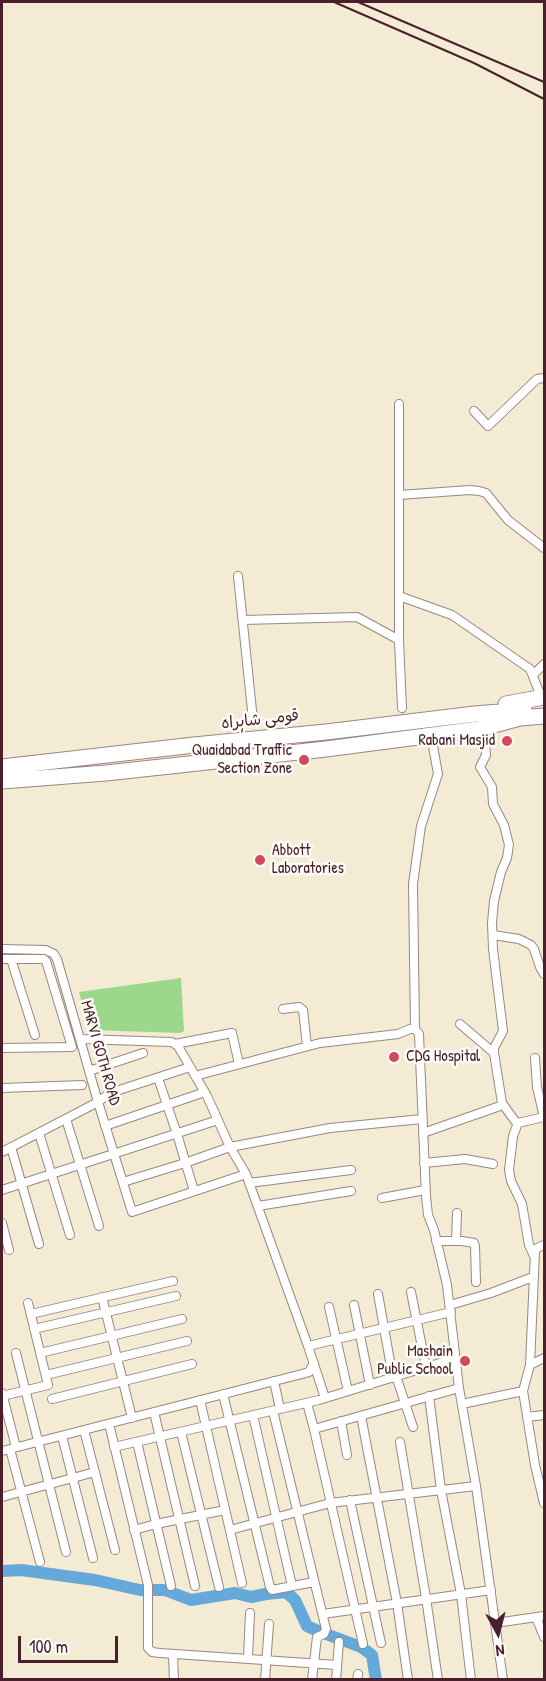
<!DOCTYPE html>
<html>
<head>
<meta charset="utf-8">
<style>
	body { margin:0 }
	#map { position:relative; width:546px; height:1681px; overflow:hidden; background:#f3ebd4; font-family:"Patrick Hand",sans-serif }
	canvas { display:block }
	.frame { position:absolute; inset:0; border:3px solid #4a1f2b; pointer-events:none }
	.north { position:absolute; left:468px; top:1603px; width:60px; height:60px; -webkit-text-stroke:4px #fdfcf7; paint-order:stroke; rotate:173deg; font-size:16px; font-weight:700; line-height:24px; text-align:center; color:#4a1f2b }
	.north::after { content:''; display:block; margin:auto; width:21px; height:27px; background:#4a1f2b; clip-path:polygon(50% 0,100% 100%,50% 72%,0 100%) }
	.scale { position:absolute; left:18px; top:1636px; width:100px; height:27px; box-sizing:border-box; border:3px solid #4a1f2b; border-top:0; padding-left:8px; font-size:18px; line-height:21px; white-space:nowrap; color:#4a1f2b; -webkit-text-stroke:4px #fdfcf7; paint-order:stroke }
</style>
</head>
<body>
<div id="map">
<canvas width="546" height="1681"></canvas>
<div class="frame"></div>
<div class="north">N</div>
<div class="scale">100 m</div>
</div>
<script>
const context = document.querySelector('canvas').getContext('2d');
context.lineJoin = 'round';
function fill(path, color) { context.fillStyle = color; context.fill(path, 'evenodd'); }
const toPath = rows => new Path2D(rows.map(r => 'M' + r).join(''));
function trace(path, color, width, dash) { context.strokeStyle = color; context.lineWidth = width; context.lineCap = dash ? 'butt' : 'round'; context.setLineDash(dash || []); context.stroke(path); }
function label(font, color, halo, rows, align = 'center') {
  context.font = font + ' "Patrick Hand","Playpen Sans Arabic",sans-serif'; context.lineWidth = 5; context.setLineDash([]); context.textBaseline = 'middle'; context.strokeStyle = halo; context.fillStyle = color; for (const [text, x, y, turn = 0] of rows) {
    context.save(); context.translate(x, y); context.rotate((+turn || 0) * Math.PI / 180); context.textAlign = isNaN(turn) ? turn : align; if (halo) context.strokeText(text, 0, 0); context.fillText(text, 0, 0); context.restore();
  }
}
fill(toPath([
	[181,978,184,1031,180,1033,89,1030,79,992]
]), '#9bd88c');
trace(toPath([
	[2,1571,21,1570,95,1580,140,1590,165,1590,191,1600,235,1593,251,1597,266,1594,286,1592,295,1600,307,1626,318,1631,361,1647,372,1655,376,1680]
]), '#65a9da', 12);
const street = toPath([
	[399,404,399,640,402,708],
	[474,411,488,426,537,379,544,378],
	[399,495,470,490,479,491,486,493,508,520,544,548],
	[238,576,253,720],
	[399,596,452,615,530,669,538,689],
	[243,620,357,617,399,640],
	[533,675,544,664],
	[493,935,519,939,531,945,534,949,540,967,544,974],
	[2,949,46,950,54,954,57,959,98,1102,132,1212,246,1174],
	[2,959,44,959,46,961,72,1047,2,1048],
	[11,959,35,1035],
	[283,1009,299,1007,303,1010,307,1046],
	[460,1024,494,1053],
	[415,1029,413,884,421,826,438,774,431,735],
	[80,1039,172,1042,178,1046,207,1096,230,1147,246,1174,308,1346,325,1398],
	[175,1044,232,1033,239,1064],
	[535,1058,537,1087,544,1117],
	[89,1071,143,1053],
	[195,1076,320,1043,398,1034,410,1029,415,1029,419,1034,426,1196,428,1215,434,1230,447,1285,459,1388,476,1486,503,1680],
	[158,1078,177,1134,194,1191],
	[2,1088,82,1085],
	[502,1103,515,1121,518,1123,544,1117],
	[66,1119,99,1226],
	[518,1123,513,1136,509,1170,511,1181,522,1204,529,1245,534,1256],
	[105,1126,205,1092],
	[39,1133,70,1235],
	[423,1133,500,1106,502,1103,494,1053,494,1048,503,1031,493,949,492,923,494,901,501,872,507,858,509,845,504,825,493,804,492,787,480,767,486,755,484,728],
	[11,1147,39,1244],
	[2,1152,98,1102,110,1093,190,1067],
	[424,1163,465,1159,493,1164],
	[123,1182,185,1163,230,1147,330,1128,422,1119],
	[249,1183,351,1170],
	[2,1190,218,1120],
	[382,1198,425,1190],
	[258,1206,351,1191],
	[2,1223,9,1250],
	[436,1241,462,1241,474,1243,475,1246,476,1282],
	[456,1241,457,1213],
	[544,1245,537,1248,535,1252,530,1365,523,1391,535,1465,544,1503],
	[411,1292,426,1367],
	[378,1294,393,1378],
	[102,1297,132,1418],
	[354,1305,370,1385],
	[450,1305,491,1293,533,1277],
	[329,1307,348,1391],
	[31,1314,173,1281],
	[34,1329,176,1296],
	[308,1346,451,1312],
	[16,1353,66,1552],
	[40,1353,182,1319],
	[530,1365,544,1358],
	[46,1375,187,1341],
	[396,1376,413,1427],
	[274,1381,280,1409],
	[2,1393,16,1447],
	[223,1394,270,1587,272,1590,314,1582],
	[2,1396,48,1385,28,1303],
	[429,1396,441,1490,461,1594,471,1680],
	[52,1399,192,1364],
	[200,1400,242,1583],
	[307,1403,314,1429,363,1644],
	[462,1404,523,1391],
	[273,1411,326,1629,324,1634,317,1637,312,1680],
	[154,1412,195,1586],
	[253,1415,292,1586],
	[361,1416,397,1603,408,1680],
	[527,1417,544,1415],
	[341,1421,347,1455],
	[109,1424,148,1585,148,1648,152,1652,160,1653,337,1665],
	[314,1429,459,1388],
	[84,1430,115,1550],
	[181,1432,219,1587],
	[62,1436,93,1558],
	[137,1442,171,1586],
	[400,1442,426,1598,438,1680],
	[114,1447,319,1400,456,1358],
	[10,1449,40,1562],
	[2,1451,302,1374,309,1372,314,1363],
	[2,1497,95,1472],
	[350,1500,381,1643],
	[134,1530,156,1524,225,1510],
	[230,1530,330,1503,476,1486],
	[323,1614,491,1590],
	[536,1617,544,1637],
	[495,1623,544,1616],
	[173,1654,174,1680],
	[248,1658,250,1613],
	[265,1680,269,1624],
	[336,1680,339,1642],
	[357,1680,358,1674]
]);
const highway = toPath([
	[506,704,544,697],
	[2,767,194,745,326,732,475,714,524,710],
	[2,781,106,773,326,749,479,729,520,718,544,716]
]);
trace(street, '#9e8580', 10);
trace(highway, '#9e8580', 17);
trace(street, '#fff', 8);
trace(highway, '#fff', 15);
trace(toPath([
	[334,2,474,63,544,99],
	[358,2,544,82]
]), '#4a1f2b', 2);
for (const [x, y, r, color] of [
	[507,741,6,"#d1495b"],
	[304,760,6,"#d1495b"],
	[260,860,6,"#d1495b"],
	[394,1057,6,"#d1495b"],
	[465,1361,6,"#d1495b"]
]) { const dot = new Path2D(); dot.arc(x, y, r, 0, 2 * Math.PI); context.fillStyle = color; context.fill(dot); trace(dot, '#fdfcf7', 2); }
label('16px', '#4a1f2b', '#fdfcf7', [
	["قومی شاہراہ",260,720,-6],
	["MARVI GOTH ROAD",100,1053,74]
]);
label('16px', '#4a1f2b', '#fdfcf7', [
	["Rabani Masjid",495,741],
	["Quaidabad Traffic",292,751],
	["Section Zone",292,769],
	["Abbott",272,851,"left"],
	["Laboratories",272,869,"left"],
	["CDG Hospital",406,1057,"left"],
	["Mashain",453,1352],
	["Public School",453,1370]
], 'right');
</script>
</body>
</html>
